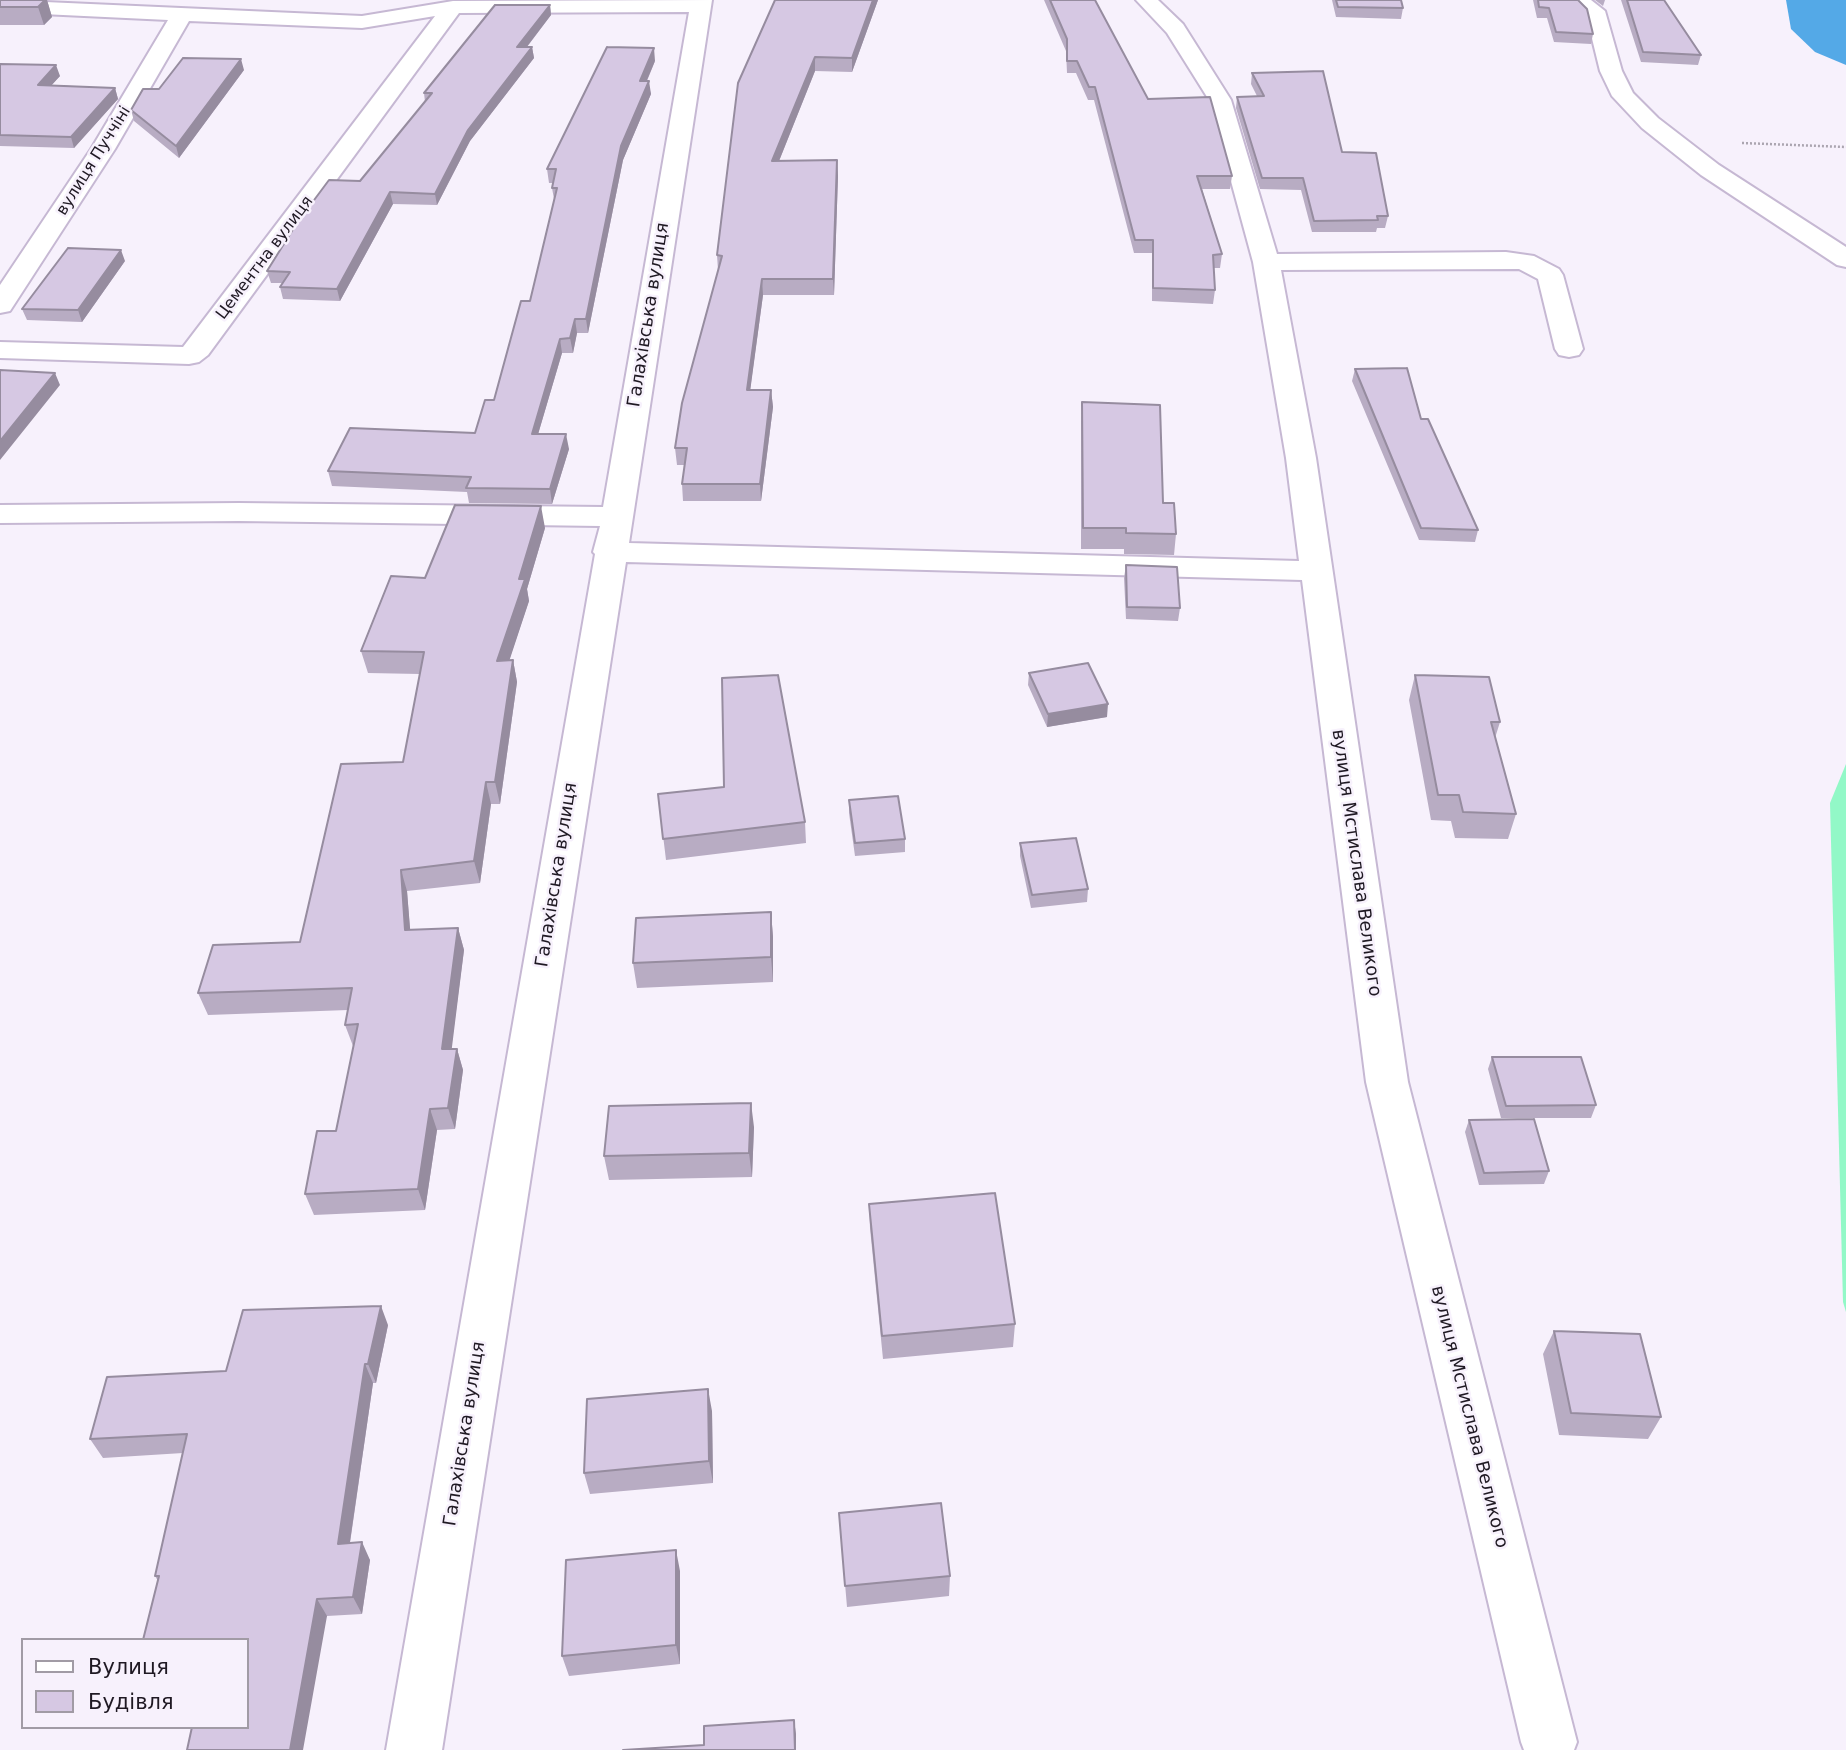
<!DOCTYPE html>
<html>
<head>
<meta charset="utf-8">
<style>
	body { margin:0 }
	#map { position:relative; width:1846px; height:1750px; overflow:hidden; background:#f7f1fc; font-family:"DejaVu Sans",sans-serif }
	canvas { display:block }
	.legend { position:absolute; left:21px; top:1638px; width:228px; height:91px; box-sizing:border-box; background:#f7f1fc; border:2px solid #a19ba5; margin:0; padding:9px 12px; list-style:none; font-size:21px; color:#1f1923 }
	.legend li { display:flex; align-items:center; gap:14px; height:35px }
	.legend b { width:35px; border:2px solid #a19ba5 }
</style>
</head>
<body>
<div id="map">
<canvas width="1846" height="1750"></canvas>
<ul class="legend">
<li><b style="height:9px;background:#fff"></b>Вулиця</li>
<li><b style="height:19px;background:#d6c8e3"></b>Будівля</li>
</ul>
</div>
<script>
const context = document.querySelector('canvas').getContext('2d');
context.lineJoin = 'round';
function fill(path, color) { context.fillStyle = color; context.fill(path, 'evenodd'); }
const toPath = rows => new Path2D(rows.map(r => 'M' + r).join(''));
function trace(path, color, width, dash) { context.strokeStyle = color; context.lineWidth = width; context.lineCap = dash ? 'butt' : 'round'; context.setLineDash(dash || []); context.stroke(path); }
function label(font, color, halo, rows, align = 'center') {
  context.font = font + ' "DejaVu Sans",sans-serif'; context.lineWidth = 5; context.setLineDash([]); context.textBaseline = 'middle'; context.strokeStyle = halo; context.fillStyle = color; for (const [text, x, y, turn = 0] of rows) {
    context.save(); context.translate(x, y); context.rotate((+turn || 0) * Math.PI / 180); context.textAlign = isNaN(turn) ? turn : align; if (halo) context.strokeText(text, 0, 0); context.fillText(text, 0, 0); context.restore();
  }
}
fill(toPath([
	[1846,764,1846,1312,1843,1302,1830,803]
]), '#92f8c7');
fill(toPath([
	[1786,0,1846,0,1846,65,1815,52,1791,29]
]), '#54a9e7');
const minor = toPath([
	[0,0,362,16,453,1,712,0,629,543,1299,561,1286,458,1253,262,1209,100,1167,33,1136,0,1158,0,1183,24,1231,100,1277,254,1506,252,1534,256,1559,269,1563,275,1583,349,1579,355,1569,357,1559,355,1555,349,1538,279,1519,269,1281,270,1316,458,1408,1082,1577,1742,1574,1750,1524,1750,1521,1742,1366,1082,1302,580,626,562,442,1750,386,1750,595,554,593,552,600,526,239,521,0,523,0,505,239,503,603,507,689,12,459,13,208,355,199,362,189,364,0,358,0,342,183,347,435,16,362,28,189,21,115,149,10,311,0,313,0,285,91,149,168,20,0,12,0,0],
	[1568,0,1591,0,1605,11,1622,71,1633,93,1658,118,1719,165,1846,247,1846,267,1837,265,1701,175,1642,128,1612,96,1600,71,1587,18,1568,0]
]);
trace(minor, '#c6b8d3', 4);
trace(toPath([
	[1742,143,1846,147]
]), '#aba5b0', 2.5, [2, 2]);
fill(minor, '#fff');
fill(toPath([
	[0,0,47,0,52,17,44,25,0,25],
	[775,0,878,0,852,72,815,71,779,161,837,160,838,176,834,295,763,295,750,390,771,390,773,407,761,501,683,501,682,484,685,465,677,465,675,448,718,270,717,255],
	[1044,0,1095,0,1148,99,1232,176,1230,189,1202,189,1222,254,1220,268,1213,268,1215,290,1213,304,1152,301,1152,253,1134,253,1094,100,1088,100,1076,73,1067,73,1066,51],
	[1332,0,1401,0,1403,8,1401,19,1336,17],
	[1533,0,1578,0,1593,34,1591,44,1554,42,1547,18,1537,18],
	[1595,0,1605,0,1603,6],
	[1621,0,1664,0,1701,55,1698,65,1641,62],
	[550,5,551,15,527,47,532,47,534,58,470,141,437,205,393,204,340,301,283,299,280,287,283,283,271,283,267,271,360,181,425,102,424,93],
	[655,61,647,81,651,94,623,160,588,333,577,333,573,353,562,353,538,434,569,449,552,504,469,503,467,492,332,486,328,471,475,433,494,400,530,301,554,199,552,188,553,183,549,183,547,169],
	[0,64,60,76,51,85,115,88,118,99,74,148,0,146],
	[244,70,179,158,134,121,131,110,159,89],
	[1252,73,1342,152,1388,216,1385,228,1377,228,1376,232,1312,232,1301,190,1260,189,1236,108,1237,97,1257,96,1251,84],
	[125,261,82,322,27,320,22,309],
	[1355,369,1478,530,1475,542,1419,540,1352,381],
	[1082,402,1163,503,1176,534,1174,555,1124,554,1124,549,1081,549,1081,423],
	[545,528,527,589,529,601,509,660,513,660,517,682,500,804,491,804,480,883,407,891,410,930,458,928,464,950,451,1049,457,1049,463,1070,455,1129,437,1130,425,1210,314,1215,305,1194,336,1131,354,1046,353,1046,345,1025,348,1010,208,1015,198,993,300,942,403,762,420,674,368,673,361,651,425,578],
	[1126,565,1180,608,1178,621,1126,619,1124,578],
	[1029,673,1107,717,1047,727,1028,685],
	[1415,675,1500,722,1495,738,1516,814,1508,839,1455,838,1451,821,1431,820,1409,700],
	[658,794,805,822,806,843,666,860],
	[849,800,905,839,905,852,855,856,849,813],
	[1020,843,1088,889,1087,902,1031,908,1020,856],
	[771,912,773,937,773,982,637,988,633,963],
	[1492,1057,1596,1105,1591,1118,1501,1118,1488,1069],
	[1469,1120,1549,1171,1544,1184,1479,1185,1465,1132],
	[754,1127,752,1177,609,1180,604,1156],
	[869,1204,1015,1324,1013,1347,883,1359,870,1228],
	[388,1325,376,1383,373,1383,350,1543,370,1560,362,1614,327,1616,247,1727,155,1576,183,1453,103,1458,90,1439,226,1371],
	[1554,1331,1661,1417,1648,1439,1559,1435,1543,1354],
	[712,1411,713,1483,590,1494,584,1473],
	[839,1513,950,1576,949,1596,847,1607],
	[680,1571,680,1664,569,1676,562,1656]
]), '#b8acc3');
fill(toPath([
	[45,0,47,0,52,17,44,25,38,7],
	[873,0,878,0,852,72,852,58],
	[550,5,551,15,519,57,517,47],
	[532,47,534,58,470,141,437,205,435,194,468,130],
	[654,48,655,61,641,94,640,81],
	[815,57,815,71,773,176,772,161],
	[241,59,244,70,179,158,176,146],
	[56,65,60,76,42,96,38,85],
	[649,81,651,94,623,160,588,333,586,319,621,146],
	[115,88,118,99,74,148,71,137],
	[837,160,838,176,834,295,833,279],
	[390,192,393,204,340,301,337,289],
	[121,250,125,261,82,322,78,310],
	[762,279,763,295,748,407,747,390],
	[575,319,577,333,573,353,570,338],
	[560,339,562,353,534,448,532,434],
	[55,373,60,385,0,460,0,441],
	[771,390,773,407,761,501,760,484],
	[566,434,569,449,552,504,550,489],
	[541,506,545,528,527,589,529,601,502,683,497,661,519,579],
	[513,660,517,682,500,804,495,782],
	[1108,704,1107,717,1047,727,1048,714],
	[486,782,491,804,480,883,474,861],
	[401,870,407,891,412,952,405,930],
	[771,912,773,937,773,982,771,957],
	[458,928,464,950,449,1071,442,1049],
	[457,1049,463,1070,455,1129,448,1108],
	[751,1103,754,1127,752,1177,749,1153],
	[430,1109,437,1130,425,1210,418,1189],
	[381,1306,388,1325,376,1383,368,1364],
	[365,1364,373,1383,347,1562,338,1544],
	[708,1389,712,1411,713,1483,709,1461],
	[362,1542,370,1560,362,1614,353,1597],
	[676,1550,680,1571,680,1664,676,1645],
	[317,1599,327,1616,303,1750,290,1750],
	[794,1720,796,1734,796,1750,795,1750]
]), '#968c9f');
const building = toPath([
	[0,0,45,0,38,7,0,7,0,0],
	[775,0,873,0,852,58,815,57,772,161,837,160,833,279,762,279,747,390,771,390,760,484,682,484,687,448,675,448,682,403,722,256,717,255,738,83,775,0],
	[1050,0,1095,0,1148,99,1210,97,1232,176,1197,176,1222,254,1213,255,1215,290,1153,288,1153,240,1135,240,1095,87,1089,87,1077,61,1067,61,1067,39,1050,0],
	[1336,0,1401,0,1403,8,1338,7,1336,0],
	[1538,0,1578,0,1587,9,1593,34,1556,32,1549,8,1539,7,1538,0],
	[1627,0,1664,0,1701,55,1643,52,1627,0],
	[495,5,550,5,517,47,532,47,468,130,435,194,390,192,337,289,280,287,290,272,267,271,297,223,329,180,360,181,432,93,424,93,495,5],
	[607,47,654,48,640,81,649,81,621,146,586,319,575,319,570,338,560,339,532,434,566,434,550,489,466,488,471,477,328,471,350,428,475,433,485,400,494,400,521,301,530,301,557,188,552,188,556,169,547,169,607,47],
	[183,58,241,59,176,146,131,110,143,89,159,89,183,58],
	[0,64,56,65,38,85,115,88,71,137,0,135,0,64],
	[1323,71,1342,152,1376,153,1388,216,1377,216,1378,220,1314,221,1303,178,1262,178,1237,97,1264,96,1252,73,1323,71],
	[68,248,121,250,78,310,22,309,68,248],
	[1407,368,1421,419,1428,419,1478,530,1421,528,1355,369,1407,368],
	[0,370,55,373,0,441,0,370],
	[1082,402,1160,405,1163,503,1174,503,1176,534,1126,533,1126,528,1083,528,1082,402],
	[455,505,541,506,519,579,525,579,497,661,513,660,495,782,486,782,474,861,401,870,405,930,458,928,442,1049,457,1049,448,1108,430,1109,418,1189,305,1194,317,1131,336,1131,358,1024,345,1025,352,988,198,993,213,945,300,942,341,764,403,762,424,652,361,651,391,576,425,578,455,505],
	[1126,565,1177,567,1180,608,1127,607,1126,565],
	[1088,663,1108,704,1048,714,1029,673,1088,663],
	[778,675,805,822,663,839,658,794,724,787,722,678,778,675],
	[1415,675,1489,677,1500,722,1491,722,1516,814,1463,812,1459,795,1438,795,1415,675],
	[898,796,905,839,855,843,849,800,898,796],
	[1076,838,1088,889,1032,895,1020,843,1076,838],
	[771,912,771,957,633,963,636,918,771,912],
	[1492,1057,1581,1057,1596,1105,1506,1106,1492,1057],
	[751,1103,749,1153,604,1156,609,1106,751,1103],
	[1534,1119,1549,1171,1484,1173,1469,1120,1534,1119],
	[995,1193,1015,1324,882,1336,869,1204,995,1193],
	[381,1306,368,1364,365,1364,338,1544,362,1542,353,1597,317,1599,290,1750,187,1750,192,1727,247,1727,247,1640,143,1640,159,1576,155,1576,187,1434,90,1439,107,1377,226,1371,243,1310,381,1306],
	[1554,1331,1640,1334,1661,1417,1571,1413,1554,1331],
	[708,1389,709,1461,584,1473,587,1399,708,1389],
	[941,1503,950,1576,845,1586,839,1513,941,1503],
	[676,1550,676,1645,562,1656,566,1560,676,1550],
	[794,1720,795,1750,623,1750,704,1745,704,1726,794,1720]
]);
fill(building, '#d6c8e3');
trace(building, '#968c9f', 2);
label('16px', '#1f1923', '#f7f1fc', [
	["вулиця Пуччіні",94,161,-58],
	["Цементна вулиця",265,258,-53]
]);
label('18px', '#1f1923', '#f7f1fc', [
	["Галахівська вулиця",649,315,-81],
	["вулиця Мстислава Великого",1356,863,82],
	["Галахівська вулиця",557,875,-81],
	["вулиця Мстислава Великого",1469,1417,76],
	["Галахівська вулиця",465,1434,-81]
]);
</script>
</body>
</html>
